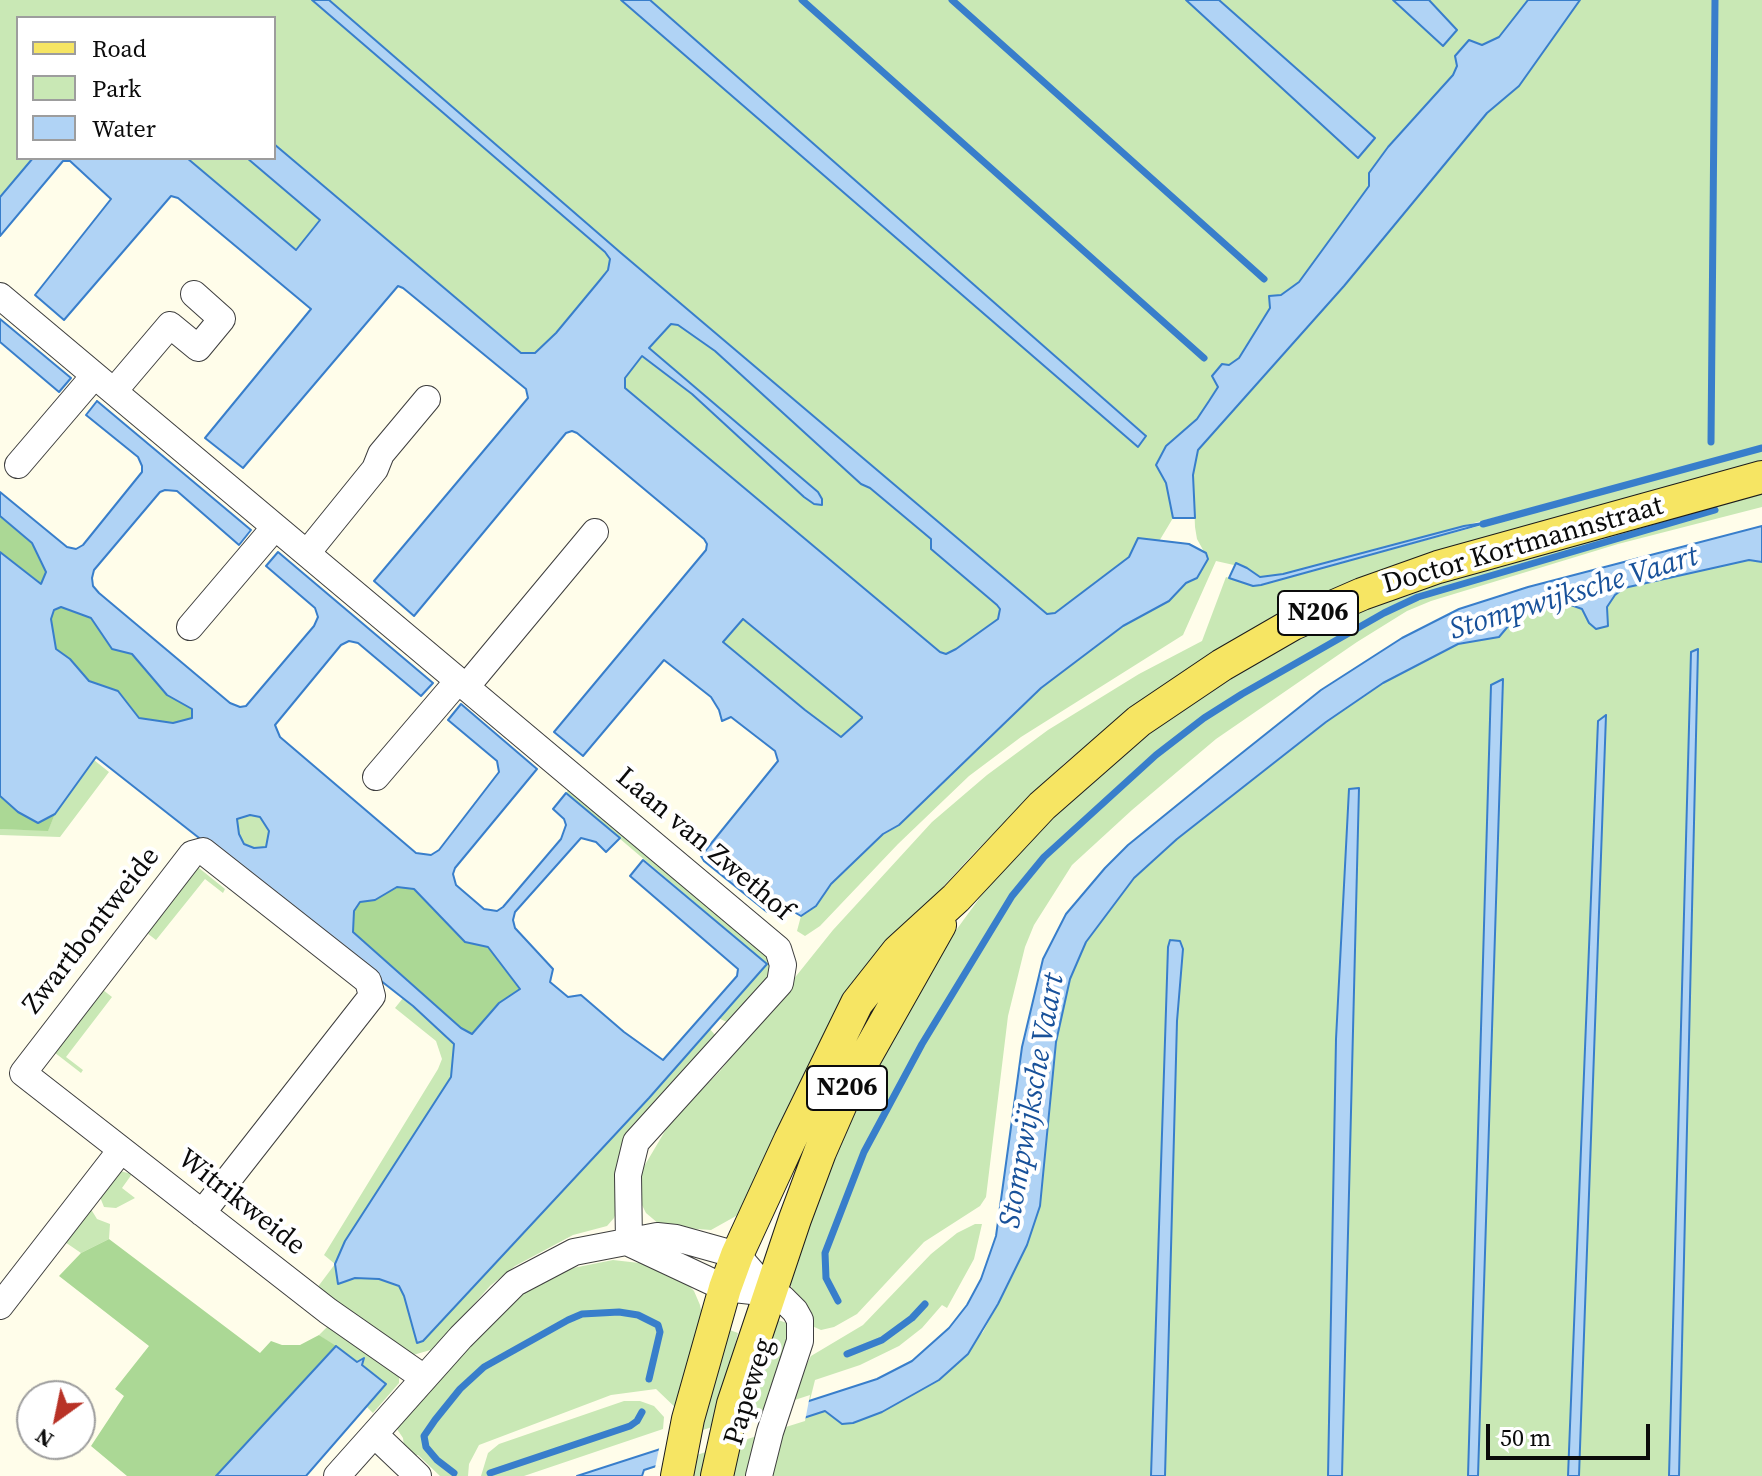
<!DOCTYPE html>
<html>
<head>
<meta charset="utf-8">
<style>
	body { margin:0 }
	#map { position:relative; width:1762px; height:1476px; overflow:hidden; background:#fffdea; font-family:"Source Serif 4",serif }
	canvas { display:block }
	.legend { position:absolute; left:16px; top:16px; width:260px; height:144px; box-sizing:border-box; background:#fff; border:2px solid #9d9d9d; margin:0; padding:10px 14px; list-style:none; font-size:24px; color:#0b0b0b }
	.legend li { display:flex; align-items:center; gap:16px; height:40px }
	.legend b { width:40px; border:2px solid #9d9d9d }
	.north { position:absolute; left:16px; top:1380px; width:80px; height:80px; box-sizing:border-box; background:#fff; border:2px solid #9d9d9d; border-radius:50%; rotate:213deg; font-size:22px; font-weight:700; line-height:32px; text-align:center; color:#0b0b0b }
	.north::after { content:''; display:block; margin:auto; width:28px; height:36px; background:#b83226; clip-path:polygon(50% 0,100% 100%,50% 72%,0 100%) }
	.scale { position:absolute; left:1486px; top:1424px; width:164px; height:36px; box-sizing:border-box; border:4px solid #0b0b0b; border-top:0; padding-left:10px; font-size:24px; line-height:28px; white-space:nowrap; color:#0b0b0b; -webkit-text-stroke:6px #fff; paint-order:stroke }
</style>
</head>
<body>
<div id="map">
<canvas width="1762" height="1476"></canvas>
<ul class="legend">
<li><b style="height:10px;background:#f6e563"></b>Road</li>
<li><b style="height:22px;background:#c9e8b5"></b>Park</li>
<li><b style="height:22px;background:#b0d3f5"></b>Water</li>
</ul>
<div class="north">N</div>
<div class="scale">50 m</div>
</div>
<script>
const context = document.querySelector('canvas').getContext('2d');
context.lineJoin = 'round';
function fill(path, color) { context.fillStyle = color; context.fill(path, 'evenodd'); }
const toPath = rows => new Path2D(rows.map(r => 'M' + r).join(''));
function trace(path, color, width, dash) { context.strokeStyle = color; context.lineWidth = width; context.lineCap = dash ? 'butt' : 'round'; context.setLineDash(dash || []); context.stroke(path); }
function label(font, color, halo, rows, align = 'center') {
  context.font = font + ' "Source Serif 4",serif'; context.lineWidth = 8; context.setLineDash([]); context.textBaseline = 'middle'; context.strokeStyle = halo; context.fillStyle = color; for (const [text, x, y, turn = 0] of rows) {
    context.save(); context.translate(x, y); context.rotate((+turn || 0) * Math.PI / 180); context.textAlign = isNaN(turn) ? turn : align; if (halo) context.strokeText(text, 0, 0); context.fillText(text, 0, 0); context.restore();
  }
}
fill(toPath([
	[0,0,312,0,605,252,610,259,608,270,547,343,535,353,521,353,274,144,274,18,18,18,18,158,33,158,0,197],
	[329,0,621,0,1138,447,1146,435,650,0,1186,0,1358,158,1375,138,1219,0,1393,0,1443,46,1457,30,1429,0,1528,0,1499,37,1482,45,1469,40,1456,56,1457,66,1453,75,1387,147,1369,173,1369,186,1299,282,1281,295,1269,296,1270,308,1239,358,1229,365,1222,364,1218,370,1218,386,1197,419,1156,465,1166,483,1173,518,1158,543,1138,539,1129,557,1055,613,1047,615,621,253],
	[1580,0,1762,0,1762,446,1283,574,1260,577,1247,568,1216,561,1183,635,1021,737,969,776,898,844,820,926,805,936,797,931,801,916,816,906,831,884,883,834,899,825,1041,688,1123,626,1169,601,1186,583,1197,578,1208,559,1197,539,1195,527,1193,475,1198,450,1344,286,1487,113,1502,99],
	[187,158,247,158,321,221,295,250],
	[671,324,678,325,715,351,861,484,870,487,932,539,931,549,997,605,1000,609,998,619,956,649,946,654,940,652,625,388,625,378,641,355,692,394,804,497,822,499,818,492,649,348],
	[1762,451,1762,466,1432,555,1105,730,1065,763,974,853,896,938,747,1206,736,1216,711,1230,670,1227,659,1224,646,1213,639,1199,636,1180,671,1121,720,1071,833,930,932,822,987,775,1048,730,1139,674,1202,641,1226,577,1253,586],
	[1762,491,1762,507,1618,544,1431,601,1407,611,1357,642,1216,739,1132,810,1072,865,1034,925,1025,947,1008,1016,986,1197,980,1206,924,1242,857,1314,834,1327,821,1330,812,1326,790,1284,789,1260,838,1135,932,963,984,892,1055,812,1164,720,1281,647,1370,606,1436,582],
	[1749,560,1762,562,1762,1476,1478,1476,1502,680,1491,686,1468,1476,1342,1476,1358,788,1349,790,1336,1039,1328,1476,1165,1476,1177,1021,1183,949,1170,941,1168,947,1151,1476,772,1476,784,1425,825,1411,843,1423,853,1423,882,1412,939,1380,983,1332,998,1304,1040,1206,1056,1042,1070,979,1086,942,1134,878,1177,839,1326,722,1383,683,1458,644,1499,637,1515,618,1535,610,1570,605,1582,609,1589,623,1596,629,1608,626,1607,607,1615,595,1624,588],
	[744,619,863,718,841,737,805,710,723,642],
	[94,760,109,772,60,837,0,835,0,829,48,830,55,814],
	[572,785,767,949,777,968,729,1023,718,1018,766,963,566,793],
	[250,815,261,817,269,831,266,847,254,849,244,844,239,834,237,818],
	[194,864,225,889,223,893,205,879,156,940,147,933,166,910],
	[98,986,112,997,66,1057,83,1070,81,1073,50,1049],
	[403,998,454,1044,451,1076,338,1283,355,1278,379,1279,399,1286,423,1340,649,1098,709,1028,715,1035,715,1043,622,1145,618,1207,614,1218,607,1226,573,1235,515,1266,490,1286,434,1349,413,1355,317,1288,335,1264,324,1255,438,1069,442,1059,436,1041,395,1008],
	[116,1170,132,1174,122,1188,135,1198,116,1208,104,1207,98,1192],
	[89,1206,97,1219,110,1224,109,1239,81,1253,62,1240],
	[975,1224,982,1224,974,1259,947,1308,942,1305,922,1328,899,1346,860,1365,815,1380,810,1400,790,1406,795,1387,811,1356,863,1325,931,1254,957,1233],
	[613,1260,648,1264,683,1279,694,1291,700,1305,703,1319,679,1411,656,1389,611,1395,479,1445,469,1464,468,1476,440,1476,418,1455,412,1455,404,1446,403,1438,395,1426,505,1310,527,1290,554,1275,573,1268],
	[775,1319,787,1323,790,1330,747,1476,732,1476,770,1322],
	[330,1324,399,1375,399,1383,373,1413,367,1407,386,1384,319,1335],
	[721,1327,738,1333,703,1476,683,1476],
	[624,1401,640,1401,654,1406,664,1417,663,1429,524,1476,481,1476,488,1453,499,1444]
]), '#c9e8b5');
fill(toPath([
	[0,516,32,543,46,572,42,584,0,552],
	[61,607,91,618,112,649,132,654,167,694,192,709,193,718,173,723,139,718,118,691,89,681,70,659,56,649,51,619,54,610],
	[0,796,18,812,37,823,55,814,48,831,0,829],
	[397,887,414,889,465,942,488,947,521,989,499,1003,472,1034,461,1028,353,932,354,911,360,902,375,900],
	[109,1239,260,1353,271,1341,282,1345,300,1345,319,1335,336,1346,216,1476,127,1476,91,1446,124,1396,115,1389,149,1346,59,1276,81,1253]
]), '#abd895');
const water = toPath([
	[312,0,329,0,621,253,1047,614,1055,613,1129,557,1138,538,1189,544,1206,553,1208,559,1197,578,1186,583,1169,601,1123,626,1041,688,899,825,883,834,831,884,816,906,801,916,782,905,767,912,704,861,701,856,778,761,775,751,731,717,722,721,719,710,711,697,664,660,583,756,554,732,706,550,707,544,704,539,577,433,572,431,566,433,414,616,374,581,528,398,526,389,403,288,398,286,243,468,205,438,311,309,178,198,171,196,64,320,35,295,111,199,70,161,63,161,0,236,0,197,33,158,187,158,296,250,320,220,247,158,274,158,274,144,521,353,535,353,556,333,600,280,608,270,610,259,605,252,312,0],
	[671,324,678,325,715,351,861,484,870,488,931,539,931,549,997,605,1000,609,998,619,956,649,946,654,940,652,625,388,625,378,642,356,692,394,804,497,814,504,822,505,822,499,818,492,649,348,671,324],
	[743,619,862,717,862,718,841,737,805,710,723,642,743,619],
	[621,0,650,0,1146,436,1138,447,621,0],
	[1186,0,1219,0,1375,138,1358,158,1186,0],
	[1393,0,1429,0,1457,30,1443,46,1393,0],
	[1528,0,1580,0,1519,86,1487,113,1344,286,1198,450,1193,475,1195,518,1173,518,1166,483,1156,465,1166,446,1197,419,1209,401,1218,387,1212,376,1222,364,1229,365,1239,358,1270,308,1269,296,1281,295,1299,282,1369,186,1369,173,1388,147,1453,75,1457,66,1455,56,1469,40,1482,45,1499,37,1528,0],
	[0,319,71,378,59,392,0,342,0,319],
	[97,401,251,530,239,545,177,491,165,490,160,492,94,570,92,578,93,586,99,593,230,703,240,707,246,706,314,626,318,617,315,608,266,566,278,552,433,683,421,696,358,643,349,641,341,645,275,725,280,737,416,853,431,855,439,850,499,772,497,761,448,720,461,704,537,769,455,868,453,874,456,885,484,909,497,911,503,907,561,839,566,825,564,819,553,809,566,793,620,838,606,852,596,842,581,838,515,912,513,920,515,928,553,969,550,982,568,997,581,995,624,1032,663,1060,737,976,738,969,630,876,643,860,767,964,649,1098,423,1341,417,1343,404,1296,399,1286,379,1279,355,1278,338,1284,335,1264,345,1241,451,1077,454,1044,413,1006,96,757,55,814,38,823,18,812,0,796,0,552,41,584,46,572,32,543,0,516,0,492,67,547,76,549,83,545,142,472,142,466,138,457,86,415,97,401],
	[61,607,91,618,112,649,132,654,167,695,192,709,192,718,173,723,139,718,118,691,89,681,70,659,56,649,51,619,54,610,61,607],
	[250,815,260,817,269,831,266,847,254,848,244,844,239,834,237,819,250,815],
	[397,887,414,889,465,942,488,947,520,989,499,1003,472,1034,461,1028,353,932,354,911,360,902,375,900,397,887],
	[1489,522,1261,585,1253,586,1229,578,1236,563,1247,568,1260,577,1283,574,1464,526,1489,522],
	[1762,526,1762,562,1749,560,1624,588,1615,595,1607,607,1608,626,1596,629,1589,623,1582,609,1571,605,1535,610,1515,618,1499,637,1458,644,1383,683,1326,722,1177,839,1134,878,1086,942,1070,979,1056,1042,1040,1206,1027,1245,998,1304,968,1354,939,1380,882,1412,853,1423,842,1424,825,1411,644,1470,642,1476,577,1476,877,1379,912,1361,949,1328,967,1305,981,1279,996,1236,1022,1047,1043,959,1066,914,1105,868,1128,845,1213,776,1321,690,1402,638,1459,609,1528,587,1762,526],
	[1698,649,1679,1476,1669,1476,1691,652,1698,649],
	[1503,679,1478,1476,1468,1476,1491,685,1503,679],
	[1606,715,1579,1476,1568,1476,1598,721,1606,715],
	[1359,788,1342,1476,1328,1476,1336,1039,1349,789,1359,788],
	[1170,940,1180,941,1183,949,1177,1021,1165,1476,1151,1476,1168,947,1170,940],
	[336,1346,357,1362,364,1358,362,1365,386,1384,306,1476,216,1476,336,1346]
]);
fill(water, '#b0d3f5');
trace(water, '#387ecb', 2);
fill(toPath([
	[810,1395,805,1421,655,1468,660,1444]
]), '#fffdea');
trace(toPath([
	[802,0,1204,358],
	[952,0,1264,279],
	[1711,442,1715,0],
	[1483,524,1762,448],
	[838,1301,826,1278,825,1253,864,1152,922,1044,1012,896,1044,857,1156,755,1204,718,1242,694,1384,613,1418,597,1715,510],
	[847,1354,882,1340,912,1318,925,1304],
	[454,1473,437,1460,426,1447,424,1436,435,1420,460,1389,484,1367,568,1320,582,1314,619,1312,638,1315,658,1325,660,1332,649,1379],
	[490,1473,630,1426,637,1421,642,1412]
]), '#387ecb', 7);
const minor = toPath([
	[0,296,778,949,783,965,780,983,636,1142,628,1175,629,1243],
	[114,391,170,325,198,348,222,319,194,294],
	[18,465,94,376],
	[307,553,375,469,381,454,427,399],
	[190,627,275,527],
	[466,687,595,532],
	[376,777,458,681],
	[202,1213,372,996,368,981,203,851,192,854,23,1073,328,1311,424,1378],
	[629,1243,725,1288,770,1293,782,1298,795,1311,800,1320,800,1341,770,1432,759,1476],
	[0,1306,121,1150],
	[375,1435,418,1476],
	[337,1476,461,1337,515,1283,574,1252,657,1236,676,1238,737,1255,770,1293]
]);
const major = toPath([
	[677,1476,688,1419,725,1288,737,1255,790,1140,857,1003,898,951,956,898,1042,806,1139,721,1222,665,1293,624,1362,594,1438,567,1762,477],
	[717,1476,733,1404,795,1219,820,1152,848,1088,940,925]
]);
trace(minor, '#3e3e3e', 28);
trace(major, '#1c1c1c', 34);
trace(minor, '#fff', 26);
trace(major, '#f6e563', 32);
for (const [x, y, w] of [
	[1318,613,80],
	[847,1088,80]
]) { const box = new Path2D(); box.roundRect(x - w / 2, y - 22, w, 44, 6); context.fillStyle = '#fff'; context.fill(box); trace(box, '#0b0b0b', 2); }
label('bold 26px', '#0b0b0b', null, [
	["N206",1318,613],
	["N206",847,1088]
]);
label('28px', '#0b0b0b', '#fff', [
	["Doctor Kortmannstraat",1523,546,-16],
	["Laan van Zwethof",704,845,40],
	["Zwartbontweide",92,931,-52],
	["Witrikweide",241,1203,38],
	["Papeweg",750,1392,-73]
]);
label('italic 30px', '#18519a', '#fff', [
	["Stompwijksche Vaart",1574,594,-17],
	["Stompwijksche Vaart",1033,1101,-80]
]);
</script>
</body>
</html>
